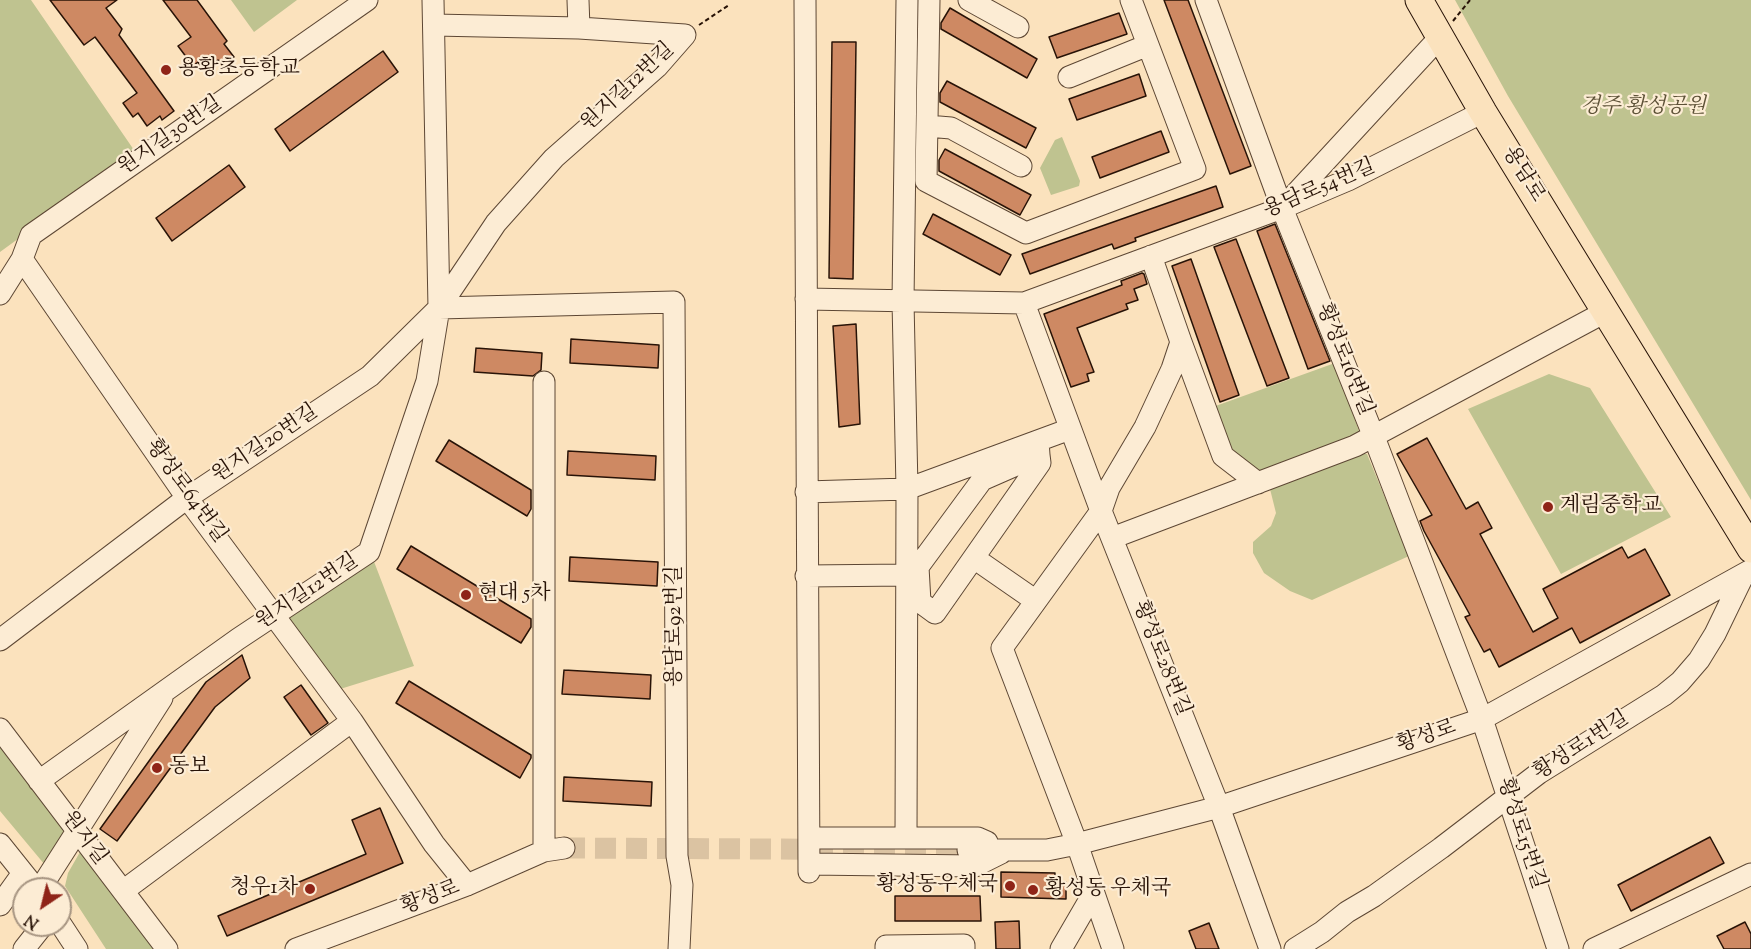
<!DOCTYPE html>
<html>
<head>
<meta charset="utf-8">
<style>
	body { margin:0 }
	#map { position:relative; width:1751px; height:949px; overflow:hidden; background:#fbe2bd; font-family:"Sorts Mill Goudy",serif }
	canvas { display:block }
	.north { position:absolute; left:12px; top:877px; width:60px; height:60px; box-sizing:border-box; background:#fcecd4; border:2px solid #a79582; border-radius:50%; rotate:215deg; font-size:16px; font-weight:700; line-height:24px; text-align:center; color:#281307 }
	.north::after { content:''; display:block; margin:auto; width:21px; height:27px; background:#8f2418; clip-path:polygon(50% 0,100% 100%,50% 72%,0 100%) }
</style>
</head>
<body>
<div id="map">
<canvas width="1751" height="949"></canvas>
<div class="north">N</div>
</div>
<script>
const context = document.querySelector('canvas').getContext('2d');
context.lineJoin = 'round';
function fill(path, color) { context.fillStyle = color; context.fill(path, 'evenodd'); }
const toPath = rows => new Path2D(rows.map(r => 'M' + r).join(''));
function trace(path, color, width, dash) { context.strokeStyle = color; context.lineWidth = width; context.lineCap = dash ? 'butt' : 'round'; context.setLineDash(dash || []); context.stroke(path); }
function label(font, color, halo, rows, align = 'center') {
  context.font = font + ' "Sorts Mill Goudy","Noto Serif KR",serif'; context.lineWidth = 4.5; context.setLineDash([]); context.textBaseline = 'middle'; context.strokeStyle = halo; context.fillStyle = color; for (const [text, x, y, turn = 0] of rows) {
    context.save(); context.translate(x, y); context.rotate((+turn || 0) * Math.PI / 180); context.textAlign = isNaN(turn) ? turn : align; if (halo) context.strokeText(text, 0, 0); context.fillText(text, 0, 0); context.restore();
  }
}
fill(toPath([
	[0,0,31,0,136,153,0,252],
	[231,0,297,0,254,32],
	[1455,0,1751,0,1751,500,1508,96],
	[1062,137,1080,181,1079,186,1051,195,1040,168,1055,140],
	[1335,363,1359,431,1358,437,1265,473,1252,470,1229,453,1210,408],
	[1549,374,1590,388,1671,517,1561,574,1468,409],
	[1356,454,1367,454,1409,556,1312,600,1290,591,1264,573,1253,553,1253,542,1271,526,1276,513,1270,489],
	[373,559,414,666,337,690,284,616],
	[0,739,73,833,45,865,0,811],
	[80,852,89,852,161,949,106,949,65,886,68,873]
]), '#bfc390');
const building = toPath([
	[50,0,117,0,106,8,122,29,119,35,174,111,162,120,160,116,147,126,138,113,133,117,123,103,137,93,95,37,84,45,50,0],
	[163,0,197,0,227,41,224,44,234,57,222,65,218,60,203,70,198,62,193,66,178,46,191,37,163,0],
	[1164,0,1188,0,1251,166,1230,174,1164,0],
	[950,8,1037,59,1027,78,941,29,941,23,950,8],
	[1119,13,1127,34,1057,58,1049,37,1119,13],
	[832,42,856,42,853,279,829,278,832,42],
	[383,51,398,72,290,151,275,129,383,51],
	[1139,74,1146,96,1077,120,1069,99,1139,74],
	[947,81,1036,128,1026,148,940,102,940,93,947,81],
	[1161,131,1169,152,1100,178,1092,157,1161,131],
	[945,149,1031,195,1020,215,939,171,939,160,945,149],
	[229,165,245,187,172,241,156,218,229,165],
	[1216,186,1223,207,1135,238,1136,241,1114,249,1112,244,1030,274,1022,254,1216,186],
	[933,214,1011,255,1000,275,923,234,933,214],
	[1275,224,1330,361,1308,369,1257,231,1275,224],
	[1236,239,1289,378,1267,386,1214,247,1236,239],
	[1191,259,1239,395,1220,402,1172,266,1191,259],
	[1142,273,1144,274,1147,284,1134,289,1138,300,1126,304,1128,309,1077,328,1094,372,1087,374,1089,381,1071,387,1044,314,1122,285,1121,281,1142,273],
	[856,324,860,424,839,427,833,326,856,324],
	[571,339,659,345,658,368,570,363,571,339],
	[476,348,542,353,541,370,533,376,474,372,476,348],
	[1427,438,1466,509,1478,502,1492,528,1480,534,1533,632,1558,618,1543,589,1622,547,1628,558,1645,549,1670,595,1580,643,1572,628,1499,667,1490,649,1484,652,1465,617,1470,615,1424,531,1420,521,1432,515,1397,454,1427,438],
	[449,440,531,490,531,509,527,516,436,461,449,440],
	[568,451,656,456,655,480,567,475,568,451],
	[411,546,531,619,531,627,521,643,397,569,411,546],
	[570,557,658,562,657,586,569,581,570,557],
	[242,655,250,678,215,707,117,841,100,829,206,682,242,655],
	[564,670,651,675,650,699,562,694,564,670],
	[409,681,531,755,531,758,520,778,396,703,409,681],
	[301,685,328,723,311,735,284,697,301,685],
	[564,777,652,782,651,806,563,801,564,777],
	[380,808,403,863,227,936,218,916,366,854,352,820,380,808],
	[1710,837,1724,863,1631,911,1618,885,1710,837],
	[1001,872,1055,873,1054,882,1066,882,1066,899,1001,897,1001,872],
	[895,896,980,896,981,921,895,921,895,896],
	[1019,921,1020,949,996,949,995,922,1019,921],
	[1745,922,1751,934,1751,949,1724,949,1717,936,1745,922],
	[1209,923,1219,949,1196,949,1189,931,1209,923]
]);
fill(building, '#ce8963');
trace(building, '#281307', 1.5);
trace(toPath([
	[564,848,968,850]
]), '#dbc3a2', 21, [21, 10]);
const minor = toPath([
	[578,0,579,28],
	[805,0,809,872],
	[929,0,926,181,1026,233,1195,169,1131,0],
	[969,0,1018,27],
	[1206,0,1282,208,1374,437,1482,719,1558,949],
	[1069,77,1148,45],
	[927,126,951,128,1021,166],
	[1287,203,1440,37],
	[22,259,187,498,352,721,434,844,467,885],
	[0,294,22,259,31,235,367,0],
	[806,299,1024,303,1282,208,1348,180,1483,112],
	[1024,303,1101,511,1219,807,1270,949],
	[439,308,674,302,677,856,682,885,679,949],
	[1181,342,1223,456,1258,483],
	[544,382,544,851],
	[1038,441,1039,455,1040,463,935,613,920,602,918,567,982,480,1039,455],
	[806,492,907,489,1070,429],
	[1112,538,1355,446,1605,312],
	[974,558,1036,601],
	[806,576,907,575],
	[0,640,187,498,370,376,439,308,496,223,554,158,657,67,685,35,579,28,434,25],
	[0,729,167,949],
	[39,781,238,639,369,552,427,381,439,308,433,0],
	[906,837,907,489,903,301,907,0],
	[809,838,978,838,987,842],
	[0,844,36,889],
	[968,850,1047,850,1077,844,1219,807,1482,719,1751,570],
	[809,864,975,866,1001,853],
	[40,889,162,698],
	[123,891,352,721],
	[0,905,23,873],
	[60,923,77,949],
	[24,949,43,925],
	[296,949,467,885,544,851,564,848],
	[886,949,886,946,964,945,964,949],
	[1061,949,1093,894],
	[1113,949,1077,844,1002,648,1101,511,1109,488,1145,427,1172,369,1181,342,1151,256],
	[1295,949,1322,932,1347,912,1374,896,1441,848,1539,773,1664,695,1680,682,1699,660,1715,634,1744,574],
	[1594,949,1751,874]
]);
const major = toPath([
	[1419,0,1483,112,1751,549]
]);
trace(minor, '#5d4734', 23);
trace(major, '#281307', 29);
trace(toPath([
	[1453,21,1470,0],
	[699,25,729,5]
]), '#281307', 2, [4.5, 3]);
trace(minor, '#fcecd4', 21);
trace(major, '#fbe2bd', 27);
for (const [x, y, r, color] of [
	[166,70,6,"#8f2418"],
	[1548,507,6,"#8f2418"],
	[466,595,6,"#8f2418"],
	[157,768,6,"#8f2418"],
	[1010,886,6,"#8f2418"],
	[310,889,6,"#8f2418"],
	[1033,890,6,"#8f2418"]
]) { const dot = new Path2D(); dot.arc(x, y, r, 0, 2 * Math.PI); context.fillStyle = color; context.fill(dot); trace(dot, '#fcecd4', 2); }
label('21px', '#281307', '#fcecd4', [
	["용황초등학교",178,70],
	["계림중학교",1560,507],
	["현대 5차",478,595],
	["동보",169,768],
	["황성동우체국",998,886,"right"],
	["청우1차",298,889,"right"],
	["황성동 우체국",1045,890]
], 'left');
label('21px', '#281307', '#fcecd4', [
	["원지길12번길",629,88,-43],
	["원지길30번길",171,137,-35],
	["용담로",1522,175,59],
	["용담로54번길",1320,190,-23],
	["황성로16번길",1343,360,68],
	["원지길20번길",266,445,-34],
	["황성로64번길",185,492,54],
	["원지길12번길",308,593,-34],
	["용담로92번길",676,626,-90],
	["황성로28번길",1160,659,68],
	["황성로",1427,738,-19],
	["황성로1번길",1582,747,-33],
	["황성로15번길",1520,834,72],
	["원지길",83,839,53],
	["황성로",431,899,-21]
]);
label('italic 21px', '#5d5137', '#fcecd4', [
	["경주 황성공원",1643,108]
]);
</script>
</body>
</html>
